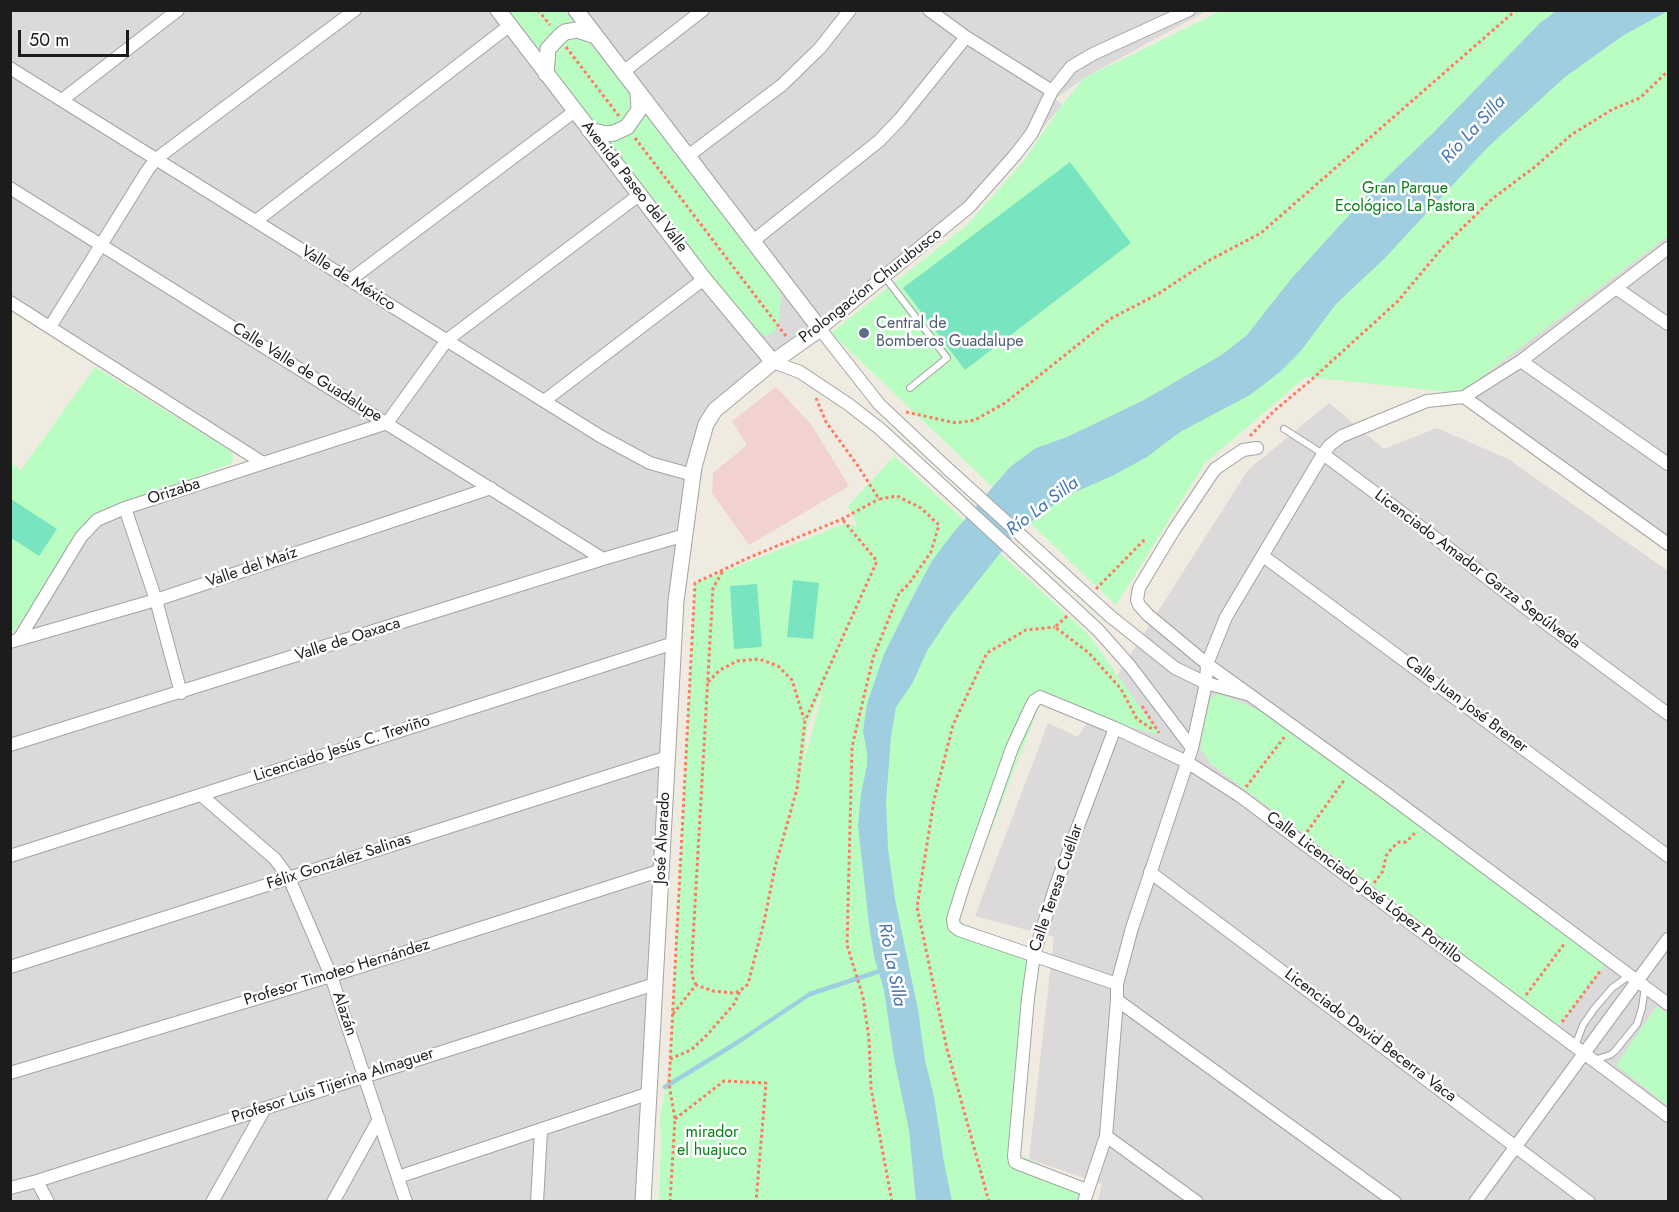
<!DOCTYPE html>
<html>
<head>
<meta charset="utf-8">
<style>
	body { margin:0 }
	#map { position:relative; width:1679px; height:1212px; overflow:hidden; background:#efebe1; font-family:Jost,sans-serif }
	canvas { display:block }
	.frame { position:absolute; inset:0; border:12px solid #1c1c1c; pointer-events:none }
	.scale { position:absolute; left:18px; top:30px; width:111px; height:27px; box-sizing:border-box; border:3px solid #1c1c1c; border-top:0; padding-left:8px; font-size:18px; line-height:21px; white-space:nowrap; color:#1c1c1c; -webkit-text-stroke:4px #fff; paint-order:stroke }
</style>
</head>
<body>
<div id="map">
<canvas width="1679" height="1212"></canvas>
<div class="frame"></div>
<div class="scale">50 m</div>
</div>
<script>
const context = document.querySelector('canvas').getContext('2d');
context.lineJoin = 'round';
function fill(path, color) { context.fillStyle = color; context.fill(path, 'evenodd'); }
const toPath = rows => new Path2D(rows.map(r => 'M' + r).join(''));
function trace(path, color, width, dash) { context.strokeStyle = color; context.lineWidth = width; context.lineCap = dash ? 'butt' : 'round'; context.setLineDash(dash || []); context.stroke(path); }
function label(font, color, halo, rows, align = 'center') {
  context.font = font + ' Jost,sans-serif'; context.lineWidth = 5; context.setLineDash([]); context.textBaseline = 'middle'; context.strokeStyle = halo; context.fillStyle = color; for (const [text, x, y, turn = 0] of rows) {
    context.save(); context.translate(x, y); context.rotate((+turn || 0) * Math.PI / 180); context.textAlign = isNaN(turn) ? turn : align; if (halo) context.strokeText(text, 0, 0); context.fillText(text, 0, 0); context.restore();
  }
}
fill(toPath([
	[11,11,1206,11,1084,78,1055,99,1062,105,993,188,722,404,697,477,688,532,641,1201,11,1201,10,646,20,643,98,522,269,464,11,302],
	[1668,236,1668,542,1460,393],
	[1329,403,1384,449,1437,428,1508,459,1668,571,1668,1201,1098,1201,1102,1184,1029,1159,1054,937,975,916,1048,723,1078,737,1248,470]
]), '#dbd9d9');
fill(toPath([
	[776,387,811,424,849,486,749,545,712,493,713,473,747,445,732,421]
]), '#f1d2cf');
fill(toPath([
	[508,11,565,11,779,288,781,297,779,322,774,332,766,336,753,330],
	[1221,11,1668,11,1668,236,1460,393,1306,377,1205,463,1116,605,831,333,967,225,1022,163,1062,105,1084,78],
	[95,367,231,451,233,456,232,463,92,518,11,636,11,463,21,470],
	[894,456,1089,635,1160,735,1040,704,956,920,1034,955,1015,1152,1084,1187,1082,1201,659,1202,661,1144,660,1117,669,1069,695,583,847,523,858,527,848,506],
	[821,694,822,695,803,765,808,724],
	[1218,694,1238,701,1266,714,1606,963,1559,1026,1211,764,1200,748,1210,699],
	[1657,1006,1668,1014,1668,1106,1616,1065]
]), '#bafdc3');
fill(toPath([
	[1070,162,1131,243,965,370,903,288],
	[11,499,57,529,39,556,11,538],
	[793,580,819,583,813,639,787,637],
	[757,584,762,647,734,649,730,586]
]), '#79e4c0');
fill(toPath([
	[1556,11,1668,11,1624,35,1565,77,1487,148,1385,258,1336,304,1300,352,1280,372,1250,395,1180,432,1147,457,1112,476,1073,493,1044,511,1013,537,951,615,927,651,912,684,896,707,891,737,886,801,888,848,895,899,918,1010,925,1060,934,1097,944,1162,952,1201,916,1202,909,1130,894,1058,884,990,874,956,869,924,858,825,861,794,867,765,867,753,863,731,867,704,884,654,910,602,932,561,953,533,1010,467,1036,448,1067,437,1144,400,1223,354,1247,335,1291,279,1362,201,1433,133,1540,23]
]), '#9ecee0');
trace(toPath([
	[665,1087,738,1042,810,994,883,970]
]), '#9ecee0', 4.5);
const service = toPath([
	[884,276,947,358,910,388],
	[1284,429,1323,454],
	[1575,1046,1583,1025,1594,1009,1612,988,1630,975],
	[1594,1060,1610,1055,1615,1051,1637,1024,1642,1008,1645,986]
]);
const minor = toPath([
	[929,10,966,37,1052,91],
	[10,68,600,436,650,463,693,475],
	[623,72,703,10],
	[62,100,178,10],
	[688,156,782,85,820,48,850,10],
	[10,188,603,559],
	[256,221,509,26],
	[753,241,879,141,900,119,966,37],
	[350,280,575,111],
	[1616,288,1668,324],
	[10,302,263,463],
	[50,327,147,171,156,159,355,10],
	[1521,361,1668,464],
	[773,362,800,372,848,404,879,428,936,480],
	[1464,397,1668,544],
	[544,401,704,279],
	[1257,448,1243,450,1215,469,1174,530,1139,588,1137,600,1139,605,1148,615,1207,664,1387,794,1668,1004],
	[1323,454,1429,533,1540,619,1668,714],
	[948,469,879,404,820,329,969,207,1016,154,1032,133,1052,91,1071,67,1093,54,1189,10],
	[125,508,156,600,181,693],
	[1263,556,1668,856],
	[1110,616,1175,668,1206,683,1247,694],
	[1098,630,1130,666,1192,748],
	[19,639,81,537,97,520,125,508,387,423,447,340,639,195],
	[10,642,156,600,491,488],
	[10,745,603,559,685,535],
	[201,795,275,859,289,878,331,976,406,1202],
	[10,856,674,643],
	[1150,872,1589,1202],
	[10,967,668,757],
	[1117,984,959,930,954,926,953,919,964,884,1012,748,1030,709,1034,701,1040,697,1115,728,1187,762,1240,796,1668,1116],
	[1117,1000,1395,1202],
	[10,1073,331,976,662,870],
	[1106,1136,1197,1202],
	[398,1177,650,1093],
	[37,1181,48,1202],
	[10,1188,37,1181,655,984],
	[1087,1190,1019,1164,1015,1162,1014,1156,1028,998,1034,955,1056,885,1115,728],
	[212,1202,265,1108],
	[333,1202,379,1119],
	[537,1202,541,1131],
	[1084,1202,1106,1136,1117,1000,1117,984,1132,928,1192,748,1206,683,1207,664,1226,617,1323,454,1330,445,1342,436,1427,401,1464,397,1521,361,1668,248],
	[1475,1202,1668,939]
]);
const tertiary = toPath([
	[498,10,704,279,773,362],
	[576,10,820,329,773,362,715,410,706,424,694,467,676,601,643,1202],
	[546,74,548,49,559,37,565,32,577,30,595,36],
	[589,130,606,134,614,133,627,127,639,110,638,92]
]);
trace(service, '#a3a3a3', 8);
trace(minor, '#a3a3a3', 14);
trace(tertiary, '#a3a3a3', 17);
trace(toPath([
	[538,10,550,25],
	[566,47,619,116],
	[635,138,786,336],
	[816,398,826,422,858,466,879,499,897,496,921,508,939,525,931,552,908,585,899,593,873,658,852,747,847,945,863,997,869,1039,871,1088,892,1202],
	[906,412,956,423,975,420,1005,403,1110,319,1158,294,1208,261,1261,233,1516,10],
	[1250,436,1274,411,1310,381,1398,301,1443,247,1492,199,1536,166,1571,135,1613,109,1640,98,1668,71],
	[1096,589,1146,538],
	[1067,616,1055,627,1089,653,1121,689,1137,719,1152,729],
	[708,682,720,670,737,661,759,659,778,666,792,680,804,719],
	[1142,706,1159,733],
	[1246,787,1286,735],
	[1307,832,1345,779],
	[1374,883,1383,871,1386,856,1392,848,1399,842,1406,842,1417,831],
	[696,985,692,976,692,957,713,588,723,571],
	[1526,995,1565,943],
	[673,1014,696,985,713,991,733,993,740,991,748,984,764,922,775,867,797,789,805,721,877,561,842,519],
	[1562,1022,1601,970],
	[670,1059,691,1050,708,1034,734,1004,740,991],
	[675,1119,724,1081,766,1083,756,1202],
	[670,1202,675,1119,669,1084,695,583,748,558,842,519,879,499],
	[989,1202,947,1049,917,907,934,800,953,725,987,653,1026,630,1055,627]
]), '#ff7a62', 3, [3, 3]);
trace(service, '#fff', 6);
trace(minor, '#fff', 12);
trace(tertiary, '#fff', 15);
const minorBridge = toPath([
	[948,469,1110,616],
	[936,480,1098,630]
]);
trace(minorBridge, '#a3a3a3', 14, []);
trace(minorBridge, '#fff', 12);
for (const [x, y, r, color] of [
	[864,333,6,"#5c6f8a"]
]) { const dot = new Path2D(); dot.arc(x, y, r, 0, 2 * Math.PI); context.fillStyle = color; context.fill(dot); trace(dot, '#fff', 2); }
label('16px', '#1c1c1c', '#fff', [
	["Avenida Paseo del Valle",634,187,52],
	["Valle de México",348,279,32],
	["Prolongacíon Churubusco",871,286,-38],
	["Calle Valle de Guadalupe",307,373,32],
	["Orizaba",174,492,-18],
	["Valle del Maíz",252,568,-19],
	["Licenciado Amador Garza Sepúlveda",1477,570,37],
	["Valle de Oaxaca",348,640,-18],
	["Calle Juan José Brener",1466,705,37],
	["Licenciado Jesús C. Treviño",342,749,-18],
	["José Alvarado",663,838,-87],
	["Félix González Salinas",339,862,-18],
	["Calle Teresa Cuéllar",1057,888,-71],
	["Calle Licenciado José López Portillo",1364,888,37],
	["Profesor Timoteo Hernández",337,973,-17],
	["Alazán",344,1014,71],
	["Licenciado David Becerra Vaca",1370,1036,37],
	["Profesor Luis Tijerina Almaguer",333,1086,-18]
]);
label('16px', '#048115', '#fff', [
	["Gran Parque",1405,189],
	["Ecológico La Pastora",1405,207],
	["mirador",712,1133],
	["el huajuco",712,1151]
]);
label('16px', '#4e5e75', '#fff', [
	["Central de",876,324],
	["Bomberos Guadalupe",876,342]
], 'left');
label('italic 18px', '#4375b2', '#fff', [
	["Río La Silla",1474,130,-47],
	["Río La Silla",1043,507,-37],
	["Río La Silla",891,965,79]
]);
</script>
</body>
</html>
